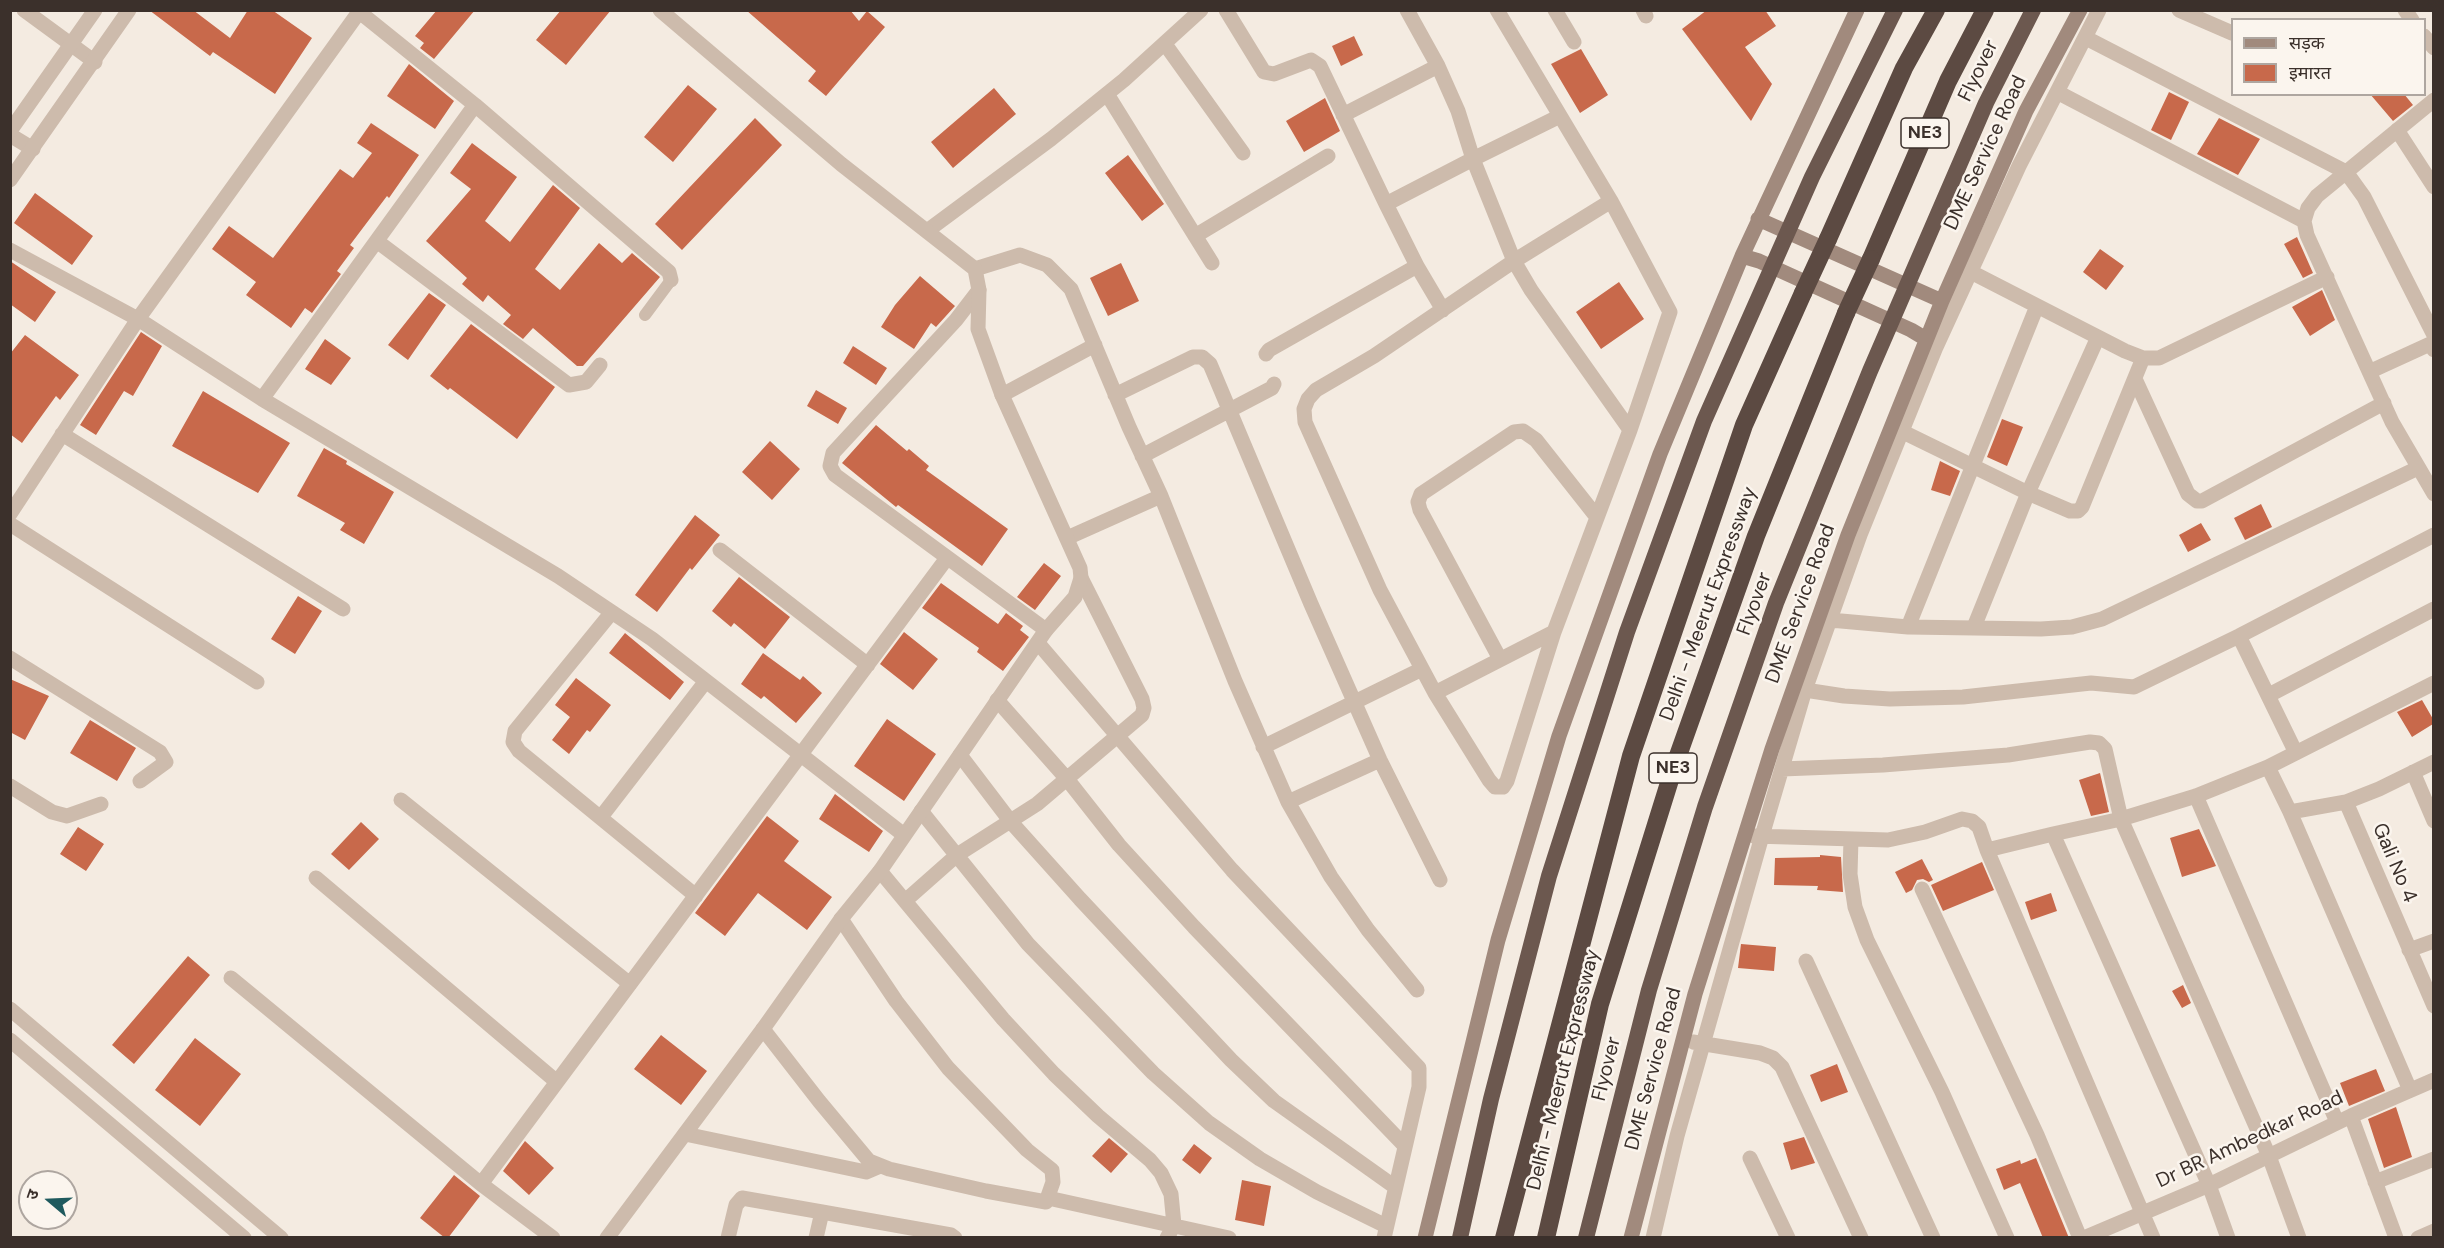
<!DOCTYPE html>
<html>
<head>
<meta charset="utf-8">
<style>
	body { margin:0 }
	#map { position:relative; width:2444px; height:1248px; overflow:hidden; background:#f4ebe1; font-family:"DM Sans","Noto Sans Devanagari",sans-serif }
	canvas { display:block }
	.frame { position:absolute; inset:0; border:12px solid #3b302b; pointer-events:none }
	.legend { position:absolute; left:2231px; top:18px; width:195px; height:78px; box-sizing:border-box; background:#fbf5ee; border:2px solid #aea6a0; margin:0; padding:8px 10px; list-style:none; font-size:18px; color:#3b302b }
	.legend li { display:flex; align-items:center; gap:12px; height:30px }
	.legend b { width:30px; border:2px solid #aea6a0 }
	.north { position:absolute; left:18px; top:1170px; width:60px; height:60px; box-sizing:border-box; background:#fbf5ee; border:2px solid #aea6a0; border-radius:50%; rotate:289deg; font-size:16px; font-weight:700; line-height:24px; text-align:center; color:#3b302b }
	.north::after { content:''; display:block; margin:auto; width:21px; height:27px; background:#1f5a5e; clip-path:polygon(50% 0,100% 100%,50% 72%,0 100%) }
</style>
</head>
<body>
<div id="map">
<canvas width="2444" height="1248"></canvas>
<div class="frame"></div>
<ul class="legend">
<li><b style="height:8px;background:#a18a7d"></b>सड़क</li>
<li><b style="height:16px;background:#c8694b"></b>इमारत</li>
</ul>
<div class="north">उ</div>
</div>
<script>
const context = document.querySelector('canvas').getContext('2d');
context.lineJoin = 'round';
function fill(path, color) { context.fillStyle = color; context.fill(path, 'evenodd'); }
const toPath = rows => new Path2D(rows.map(r => 'M' + r).join(''));
function trace(path, color, width, dash) { context.strokeStyle = color; context.lineWidth = width; context.lineCap = dash ? 'butt' : 'round'; context.setLineDash(dash || []); context.stroke(path); }
function label(font, color, halo, rows, align = 'center') {
  context.font = font + ' "DM Sans",sans-serif'; context.lineWidth = 5; context.setLineDash([]); context.textBaseline = 'middle'; context.strokeStyle = halo; context.fillStyle = color; for (const [text, x, y, turn = 0] of rows) {
    context.save(); context.translate(x, y); context.rotate((+turn || 0) * Math.PI / 180); context.textAlign = isNaN(turn) ? turn : align; if (halo) context.strokeText(text, 0, 0); context.fillText(text, 0, 0); context.restore();
  }
}
fill(toPath([
	[149,10,193,10,230,38,248,10,272,10,312,38,275,94,213,52,210,56],
	[437,10,475,10,434,59,420,48,424,43,415,36],
	[561,10,611,10,566,65,536,40],
	[746,10,850,10,859,21,867,11,885,27,826,96,808,81,816,71],
	[1707,10,1765,10,1776,26,1745,47,1772,84,1751,121,1682,29],
	[1354,36,1363,55,1341,66,1332,46],
	[1581,49,1608,95,1580,113,1551,64],
	[409,64,454,101,435,129,387,96],
	[688,85,717,109,673,162,644,137],
	[994,88,1016,114,953,168,931,142],
	[2169,92,2189,102,2171,140,2151,130],
	[2370,94,2404,94,2413,105,2393,121],
	[1325,98,1340,131,1304,152,1286,121],
	[755,118,782,145,682,250,655,224],
	[2219,118,2260,139,2238,175,2197,154],
	[371,123,419,155,389,198,387,196,350,245,354,248,337,271,341,274,312,313,305,308,291,328,246,295,256,282,212,249,229,226,273,258,340,169,353,178,372,153,357,143],
	[472,143,517,177,485,221,510,242,553,185,580,208,535,269,560,290,599,243,622,263,632,253,660,277,583,366,577,366,533,328,523,339,503,324,511,315,488,295,483,302,462,284,467,278,426,241,471,189,450,173],
	[1128,155,1164,204,1142,221,1105,173],
	[35,193,93,236,72,265,14,223],
	[2297,237,2313,273,2303,278,2284,244],
	[2100,249,2124,266,2106,290,2083,272],
	[10,261,56,292,35,322,10,304],
	[1121,263,1139,301,1108,316,1090,278],
	[920,276,955,306,936,327,931,323,914,349,881,327,895,305],
	[1619,282,1644,319,1601,349,1576,312],
	[2322,290,2335,320,2310,336,2292,307],
	[429,293,446,305,408,360,388,345],
	[471,324,555,387,517,439,450,388,448,390,430,376],
	[141,332,162,346,133,396,124,391,96,435,80,425],
	[25,335,79,375,60,400,56,396,22,443,10,434,10,354],
	[325,339,351,358,331,385,305,369],
	[853,346,887,368,876,385,843,363],
	[816,390,847,408,838,424,807,406],
	[203,391,290,443,258,493,172,446],
	[2002,419,2023,427,2007,466,1987,457],
	[876,425,907,451,909,449,929,466,926,470,1008,529,982,566,898,505,896,507,842,463],
	[770,441,800,469,772,500,742,472],
	[324,448,347,461,346,464,394,492,364,544,340,530,345,523,297,496],
	[1940,461,1960,471,1950,496,1931,490],
	[2261,504,2272,527,2245,540,2234,518],
	[695,515,720,535,692,570,690,568,657,612,635,595],
	[2201,523,2211,540,2188,552,2179,535],
	[1044,563,1061,576,1035,610,1017,597],
	[739,577,790,617,765,649,734,623,731,627,712,611],
	[941,583,998,624,1006,613,1023,626,1020,630,1029,637,1003,671,977,652,979,648,922,608],
	[298,596,322,611,295,654,271,639],
	[904,632,938,659,913,690,880,664],
	[625,633,684,682,670,700,609,653],
	[763,653,800,680,803,676,822,693,796,723,764,696,761,699,741,684],
	[576,678,611,705,590,732,587,730,569,754,552,740,570,717,555,705],
	[10,679,49,696,25,740,10,732],
	[2422,700,2433,719,2433,724,2412,737,2397,712],
	[887,719,936,754,904,801,854,766],
	[90,720,136,748,117,781,70,753],
	[2100,773,2109,812,2091,816,2079,780],
	[835,794,883,831,869,852,819,819],
	[767,816,799,841,784,861,832,897,807,930,758,893,725,936,695,913],
	[361,822,379,839,349,870,331,854],
	[78,827,104,844,86,871,60,854],
	[2199,829,2216,866,2182,877,2170,838],
	[1820,855,1841,857,1843,892,1817,890,1818,886,1774,885,1775,858,1820,857],
	[1922,859,1933,880,1929,882,1923,879,1917,880,1912,890,1906,893,1895,872],
	[1982,862,1994,890,1943,911,1931,885],
	[2051,893,2057,911,2031,920,2025,902],
	[1741,944,1776,947,1774,971,1738,968],
	[188,956,210,975,134,1064,112,1045],
	[2183,985,2191,1003,2182,1008,2172,991],
	[661,1035,707,1071,681,1105,634,1069],
	[195,1038,241,1074,200,1126,155,1090],
	[1837,1064,1848,1092,1821,1102,1810,1075],
	[2376,1069,2385,1091,2349,1106,2340,1083],
	[2396,1107,2412,1157,2384,1168,2368,1119],
	[1804,1137,1815,1163,1791,1170,1783,1143],
	[1109,1138,1128,1154,1111,1173,1092,1156],
	[525,1141,554,1168,529,1195,503,1171],
	[1194,1144,1212,1158,1200,1174,1182,1160],
	[2036,1158,2069,1238,2043,1238,2020,1183,2004,1190,1996,1169,2020,1160,2021,1164],
	[454,1175,480,1196,448,1238,445,1238,420,1218],
	[1242,1180,1271,1186,1264,1226,1235,1220]
]), '#c8694b');
trace(toPath([
	[645,315,671,280]
]), '#cdbbac', 12);
trace(toPath([
	[24,10,95,62],
	[357,10,475,105,669,272,671,280],
	[1226,10,1264,72,1274,74,1311,60,1320,66,1386,204,1417,266,1443,310],
	[1407,10,1438,66,1458,111,1473,159,1560,116],
	[1497,10,1611,201,1670,312,1630,430,1554,632,1507,781,1503,787,1495,787,1489,780,1435,693,1380,590,1305,422,1304,409,1308,399,1316,390,1374,356,1514,261,1611,201],
	[1555,10,1574,42],
	[1643,10,1646,16],
	[2179,10,2232,33],
	[2405,10,2412,20],
	[2424,36,2434,48],
	[2086,38,2346,172,2364,197,2434,335],
	[1165,44,1243,153],
	[2057,92,2304,221],
	[1107,94,1212,263],
	[2434,100,2317,196,2308,208,2304,221,2307,235,2392,422,2434,494],
	[1343,115,1438,66],
	[2397,130,2434,187],
	[10,135,33,149],
	[1386,204,1473,159,1514,261,1531,290,1630,430],
	[927,231,1051,139,1124,80,1201,10],
	[1195,236,1328,156],
	[378,242,569,385,586,382,600,365],
	[10,250,138,319,262,399,558,576,652,639,904,835],
	[975,269,1020,255,1047,265,1071,289,1129,427,1161,496,1235,681,1288,802,1331,877,1368,930,1417,990],
	[1971,272,2125,351,2143,358,2159,358,2327,277],
	[979,290,956,320,833,453,830,466,835,475,1046,630],
	[1266,354,1269,350,1417,266],
	[2371,371,2430,344,2434,350],
	[2135,379,2188,494,2197,501,2202,501,2384,403],
	[1002,395,1095,345],
	[1115,395,1193,357,1202,357,1210,364,1311,604,1380,760,1440,880],
	[262,399,475,105],
	[1901,431,2028,493,2070,511,2078,511,2082,507,2143,358],
	[62,434,343,609],
	[1142,456,1272,388,1274,384],
	[10,514,138,319,359,12],
	[10,524,257,682],
	[1067,538,1161,496],
	[720,550,868,665],
	[612,612,515,731,513,742,519,751,696,896],
	[1830,620,1908,627,2041,629,2072,627,2102,619,2418,468],
	[1908,627,2037,306],
	[1974,627,2028,493,2098,337],
	[2239,636,2296,753],
	[1038,643,1232,870,1419,1068,1419,1087,1384,1238],
	[10,658,160,752,166,762,140,781],
	[1500,659,1420,510,1418,502,1421,494,1514,432,1523,431,1536,440,1596,516],
	[1805,690,1844,696,1890,699,1963,697,2091,683,2134,687,2239,636,2434,535],
	[1435,693,1554,632],
	[2269,695,2434,609],
	[997,700,1067,779,1119,845,1194,927,1405,1146],
	[1263,747,1422,669],
	[960,755,1011,822,1080,899,1231,1060,1274,1101,1395,1187],
	[2268,767,2290,812,2346,802,2379,789,2434,762],
	[1782,769,1883,765,2008,755,2090,742,2099,743,2105,749,2121,819,2269,1156,2299,1238],
	[2413,772,2434,821],
	[10,786,52,812,67,816,101,804],
	[2196,796,2337,1122],
	[401,800,630,984],
	[1288,802,1380,760],
	[2346,802,2434,1006],
	[921,811,1028,944,1153,1073,1209,1123,1260,1159,1317,1192,1386,1226],
	[2290,812,2410,1090],
	[601,817,706,681],
	[1754,836,1888,840,1925,832,1962,819,1972,821,1979,827,1987,850,2153,1238],
	[1851,839,1850,874,1855,907,1867,940,1942,1092,2007,1238],
	[1987,850,2053,834],
	[880,871,1003,1019,1054,1074,1098,1116,1150,1160,1161,1173,1171,1194,1174,1225,1167,1238],
	[316,878,557,1082],
	[1922,889,2037,1135,2080,1238],
	[905,901,957,855,1037,804,1142,715,1144,708,1142,699,1081,578],
	[2409,950,2434,941],
	[1806,961,1933,1238],
	[231,978,481,1184],
	[763,1029,819,1101,869,1161,889,1169,986,1191,1046,1202,1053,1182,1052,1170,1027,1150,948,1068,896,1001,841,919],
	[1693,1042,1760,1053,1773,1058,1782,1067,1861,1238],
	[2351,1116,2396,1238],
	[685,1134,866,1172,880,1166],
	[1750,1158,1788,1238],
	[2375,1182,2434,1159],
	[1048,1198,1229,1238],
	[822,1212,951,1235,955,1238],
	[553,1238,481,1184,947,558],
	[728,1238,736,1205,742,1198,822,1212,816,1238],
	[1653,1238,1677,1136,1762,836,1805,690,1860,535,1936,347,2019,166,2099,10],
	[2084,1238,2209,1185,2351,1116,2434,1080],
	[2228,1238,2209,1185,2053,834,2121,819,2196,796,2268,767,2434,683],
	[2418,1238,2434,1231]
]), '#cdbbac', 15);
trace(toPath([
	[10,131,95,10],
	[10,180,129,10],
	[10,1009,281,1238],
	[10,1040,244,1238],
	[607,1238,763,1029,841,919,880,871,1046,630,1075,597,1081,578,1080,568,1002,395,978,329,979,290,975,269,841,164,660,10]
]), '#cdbbac', 15);
trace(toPath([
	[1758,219,1942,301],
	[1742,256,1759,261,1911,330,1926,339],
	[1425,1238,1498,940,1559,736,1660,454,1742,256,1857,10],
	[1631,1238,1695,994,1772,749,1848,535,1942,301,2026,111,2080,10]
]), '#a18a7d', 15);
trace(toPath([
	[1828,239,1904,68,1936,10],
	[1871,259,1948,81,1985,10],
	[1504,1238,1631,756,1744,425,1803,293],
	[1546,1238,1600,1004,1674,767,1756,536,1846,313]
]), '#5c4a42', 18);
trace(toPath([
	[1460,1238,1491,1099,1549,876,1627,632,1704,421,1812,177,1895,10],
	[1586,1238,1649,990,1705,807,1776,603,1870,371,1986,103,2033,10]
]), '#6c584f', 16);
trace(toPath([
	[1803,293,1828,239],
	[1846,313,1871,259]
]), '#5c4a42', 18);
for (const [x, y, w] of [
	[1925,133,48],
	[1673,768,48]
]) { const box = new Path2D(); box.roundRect(x - w / 2, y - 15, w, 30, 4.5); context.fillStyle = '#fbf5ee'; context.fill(box); trace(box, '#3b302b', 1.5); }
label('bold 18px', '#3b302b', null, [
	["NE3",1925,133],
	["NE3",1673,768]
]);
label('20px', '#3b302b', '#fbf5ee', [
	["Flyover",1979,71,-64],
	["DME Service Road",1986,153,-65],
	["Delhi - Meerut Expressway",1709,604,-70],
	["Flyover",1755,604,-70],
	["DME Service Road",1801,604,-70],
	["Gali No 4",2394,863,67],
	["Flyover",1607,1069,-76],
	["DME Service Road",1654,1069,-75],
	["Delhi - Meerut Expressway",1564,1070,-76],
	["Dr BR Ambedkar Road",2250,1140,-25]
]);
</script>
</body>
</html>
